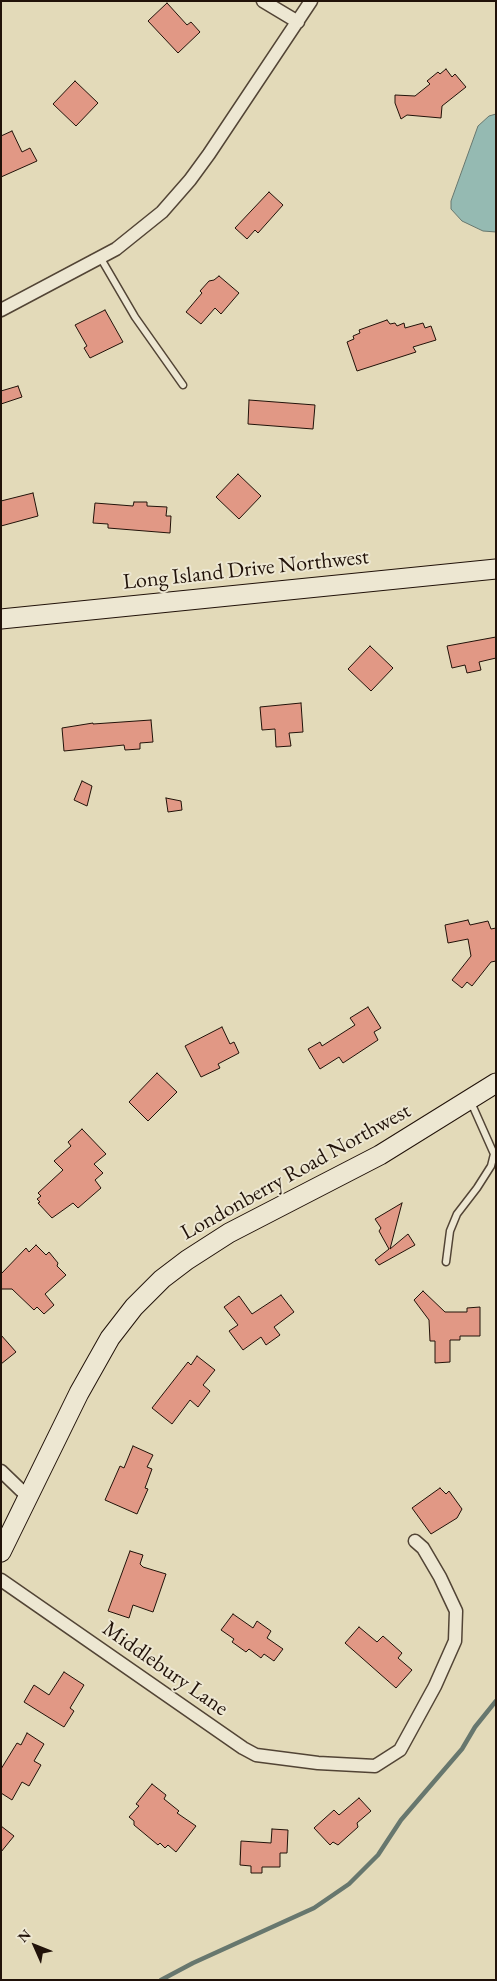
<!DOCTYPE html>
<html>
<head>
<meta charset="utf-8">
<style>
	body { margin:0 }
	#map { position:relative; width:497px; height:1981px; overflow:hidden; background:#e3dab9; font-family:"EB Garamond",serif }
	canvas { display:block }
	.frame { position:absolute; inset:0; border:2px solid #211209; pointer-events:none }
	.north { position:absolute; left:10px; top:1921px; width:50px; height:50px; -webkit-text-stroke:4px #ede7d2; paint-order:stroke; rotate:314deg; font-size:14px; font-weight:700; line-height:20px; text-align:center; color:#211209 }
	.north::after { content:''; display:block; margin:auto; width:18px; height:22px; background:#211209; clip-path:polygon(50% 0,100% 100%,50% 72%,0 100%) }
</style>
</head>
<body>
<div id="map">
<canvas width="497" height="1981"></canvas>
<div class="frame"></div>
<div class="north">N</div>
</div>
<script>
const context = document.querySelector('canvas').getContext('2d');
context.lineJoin = 'round';
function fill(path, color) { context.fillStyle = color; context.fill(path, 'evenodd'); }
const toPath = rows => new Path2D(rows.map(r => 'M' + r).join(''));
function trace(path, color, width, dash) { context.strokeStyle = color; context.lineWidth = width; context.lineCap = dash ? 'butt' : 'round'; context.setLineDash(dash || []); context.stroke(path); }
function label(font, color, halo, rows, align = 'center') {
  context.font = font + ' "EB Garamond",serif'; context.lineWidth = 4; context.setLineDash([]); context.textBaseline = 'middle'; context.strokeStyle = halo; context.fillStyle = color; for (const [text, x, y, turn = 0] of rows) {
    context.save(); context.translate(x, y); context.rotate((+turn || 0) * Math.PI / 180); context.textAlign = isNaN(turn) ? turn : align; if (halo) context.strokeText(text, 0, 0); context.fillText(text, 0, 0); context.restore();
  }
}
const water = toPath([
	[496,114,496,232,483,231,462,221,451,209,451,201,478,126,489,116,496,114]
]);
fill(water, '#95bab2');
trace(water, '#67776e', 1);
trace(toPath([
	[161,1980,193,1963,314,1908,349,1884,378,1855,401,1820,462,1749,475,1727,496,1701]
]), '#67776e', 4.5);
const building = toPath([
	[167,3,187,25,191,22,200,32,178,53,148,21,167,3],
	[446,69,452,77,455,74,466,87,442,106,441,118,407,115,401,119,395,103,395,95,415,96,430,84,427,81,438,72,440,74,446,69],
	[75,81,98,103,76,126,53,104,75,81],
	[12,131,22,152,30,148,37,161,1,177,1,136,12,131],
	[269,192,283,205,258,233,255,230,247,239,235,228,269,192],
	[219,276,239,293,221,314,215,308,201,324,186,312,202,293,200,291,209,281,214,280,219,276],
	[105,310,123,342,90,358,84,348,87,346,75,325,105,310],
	[387,320,390,324,395,323,397,326,404,323,405,328,423,323,425,328,431,326,436,340,413,347,416,352,357,371,347,342,354,339,353,336,360,333,359,330,387,320],
	[18,386,22,397,1,404,1,391,18,386],
	[249,400,315,405,313,429,248,424,249,400],
	[238,474,261,496,239,519,216,497,238,474],
	[33,493,38,516,1,526,1,501,33,493],
	[134,502,147,502,147,506,167,507,166,516,171,516,170,533,108,528,108,524,93,523,95,503,133,506,134,502],
	[496,637,496,658,479,662,481,670,467,673,465,665,452,668,447,646,496,637],
	[370,646,393,668,371,691,348,669,370,646],
	[301,703,303,732,289,733,291,746,276,747,275,729,262,730,260,707,301,703],
	[151,720,153,742,140,743,140,749,125,750,124,745,64,751,62,728,93,723,93,724,151,720],
	[82,781,92,786,87,806,74,800,82,781],
	[166,798,181,801,182,810,168,812,166,798],
	[468,920,470,925,488,921,491,929,496,928,496,961,491,962,472,986,467,982,462,988,452,980,471,956,468,939,448,943,445,925,468,920],
	[368,1007,381,1028,374,1032,378,1040,343,1063,339,1057,320,1069,308,1049,320,1042,322,1046,355,1025,350,1018,368,1007],
	[222,1027,230,1044,234,1042,239,1053,218,1064,220,1068,201,1077,185,1046,222,1027],
	[157,1073,177,1092,148,1121,129,1102,157,1073],
	[82,1129,106,1154,94,1164,103,1173,95,1180,101,1188,78,1208,73,1203,52,1218,38,1203,40,1202,37,1199,41,1196,38,1193,63,1170,54,1161,71,1146,68,1142,82,1129],
	[402,1203,390,1249,408,1234,415,1245,379,1265,375,1260,389,1249,379,1231,381,1228,375,1219,402,1203],
	[36,1245,46,1255,49,1252,58,1263,57,1266,66,1275,45,1294,54,1305,44,1314,37,1307,34,1310,12,1289,1,1289,1,1274,26,1248,29,1252,36,1245],
	[423,1291,445,1312,467,1312,467,1308,480,1307,480,1336,460,1336,460,1340,450,1340,450,1362,435,1363,435,1341,430,1341,429,1320,414,1300,423,1291],
	[281,1295,294,1312,274,1327,280,1335,266,1345,261,1337,243,1350,229,1331,238,1325,224,1307,239,1296,252,1314,281,1295],
	[1,1335,16,1352,1,1364,1,1335],
	[197,1356,215,1370,203,1385,210,1391,198,1407,190,1400,172,1424,152,1408,188,1362,191,1365,197,1356],
	[133,1446,153,1455,147,1467,152,1469,145,1488,148,1489,137,1514,105,1500,120,1466,124,1468,133,1446],
	[440,1488,446,1494,449,1491,462,1509,457,1518,431,1534,412,1508,440,1488],
	[130,1551,143,1555,140,1564,143,1567,166,1574,153,1612,133,1605,129,1618,108,1611,130,1551],
	[233,1614,253,1628,257,1621,271,1631,267,1638,283,1649,274,1661,264,1654,261,1658,249,1649,246,1652,232,1642,234,1639,221,1630,233,1614],
	[359,1627,377,1642,383,1636,402,1653,398,1658,412,1670,396,1688,345,1643,359,1627],
	[64,1672,84,1685,70,1708,74,1711,64,1727,24,1702,34,1685,49,1695,64,1672],
	[27,1733,44,1744,34,1761,41,1765,29,1786,22,1782,12,1800,1,1793,1,1769,17,1743,21,1745,27,1733],
	[152,1784,166,1795,164,1799,179,1811,177,1813,196,1826,176,1852,168,1845,165,1848,160,1843,158,1845,134,1825,134,1821,129,1817,139,1806,136,1804,152,1784],
	[359,1798,371,1811,357,1823,358,1827,338,1845,333,1842,330,1845,314,1828,334,1810,339,1815,359,1798],
	[1,1826,14,1836,1,1852,1,1826],
	[272,1829,288,1830,287,1853,280,1853,280,1867,262,1867,262,1873,251,1873,251,1866,240,1865,241,1841,271,1843,272,1829]
]);
fill(building, '#e19885');
trace(building, '#211209', 1);
const lane = toPath([
	[100,257,135,317,183,385],
	[446,1262,450,1231,457,1214,477,1188,491,1166,494,1154,470,1100]
]);
const street = toPath([
	[263,1,298,22],
	[1,310,116,249,162,212,190,180,209,154,311,1],
	[1,1471,28,1497],
	[1,1580,243,1748,256,1755,318,1763,375,1766,400,1750,435,1686,455,1641,456,1611,440,1577,423,1548,415,1541]
]);
const secondary = toPath([
	[1,619,496,569],
	[1,1552,79,1393,110,1338,134,1307,162,1279,187,1260,229,1233,380,1155,496,1083]
]);
trace(lane, '#524435', 9);
trace(street, '#524435', 15);
trace(secondary, '#211209', 21);
trace(lane, '#ede7d2', 6);
trace(street, '#ede7d2', 12);
trace(secondary, '#ede7d2', 19);
label('22px', '#211209', '#ede7d2', [
	["Long Island Drive Northwest",246,570,-6],
	["Londonberry Road Northwest",296,1172,-29],
	["Middlebury Lane",165,1669,35]
]);
</script>
</body>
</html>
